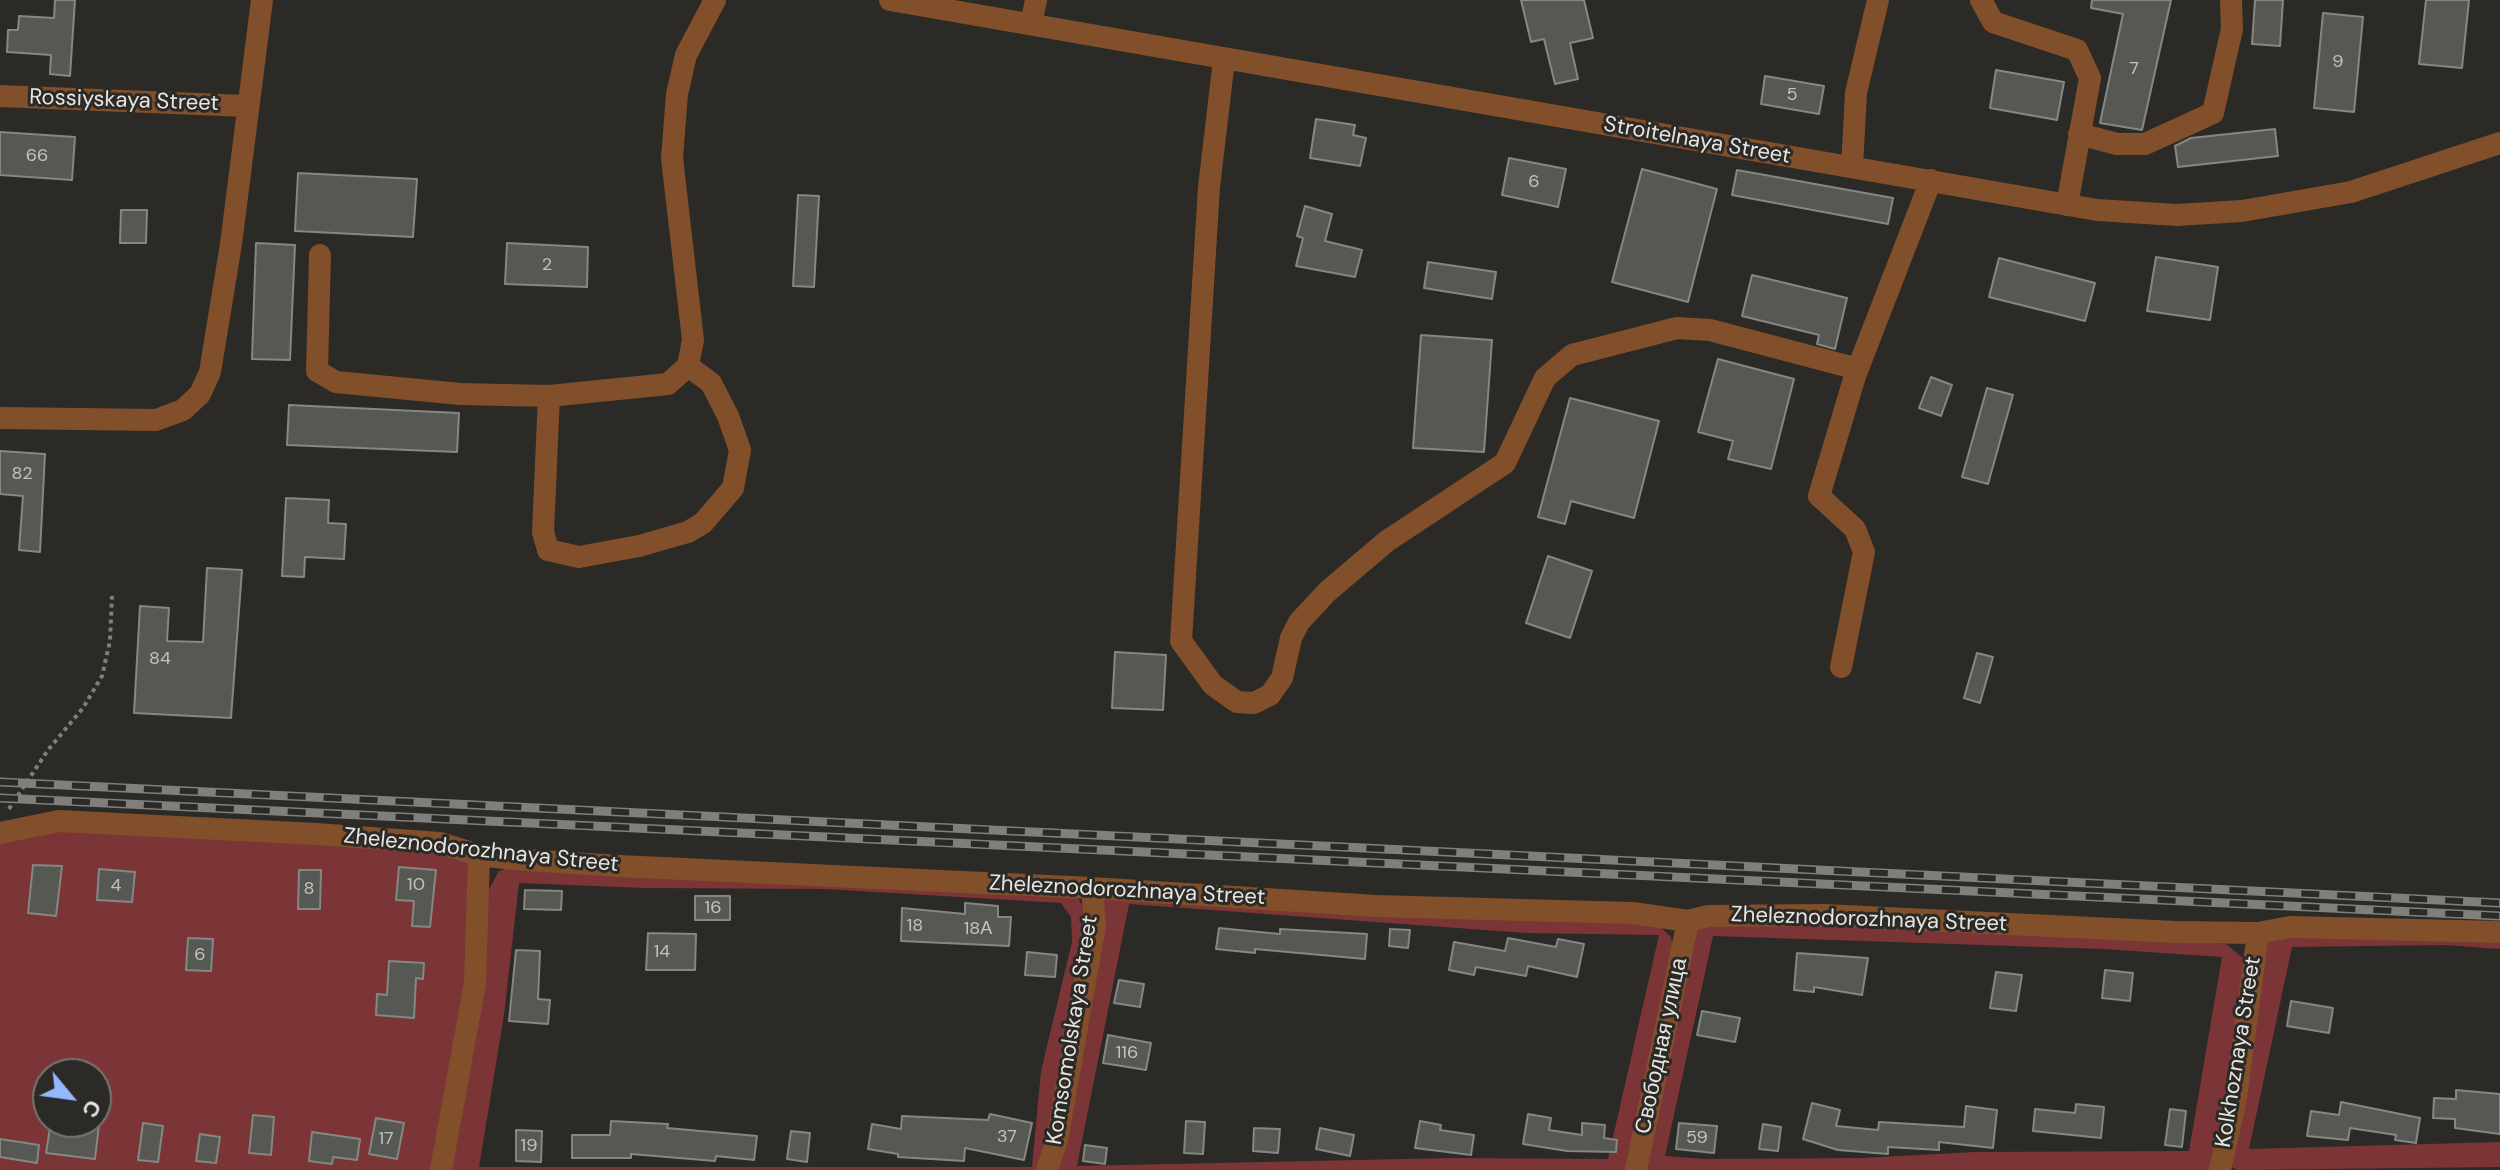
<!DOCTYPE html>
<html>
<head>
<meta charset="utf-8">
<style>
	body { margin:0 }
	#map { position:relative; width:2500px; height:1170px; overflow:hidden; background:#2b2a26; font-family:"DM Sans",sans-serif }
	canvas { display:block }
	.north { position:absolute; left:32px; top:1058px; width:80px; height:80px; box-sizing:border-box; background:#2b2a26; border:2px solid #767571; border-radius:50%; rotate:119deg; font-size:22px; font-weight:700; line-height:32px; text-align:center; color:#e6e5e2 }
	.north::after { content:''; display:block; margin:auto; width:28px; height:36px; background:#94b7fd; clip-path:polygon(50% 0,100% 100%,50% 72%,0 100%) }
</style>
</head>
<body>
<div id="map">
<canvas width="2500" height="1170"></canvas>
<div class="north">С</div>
</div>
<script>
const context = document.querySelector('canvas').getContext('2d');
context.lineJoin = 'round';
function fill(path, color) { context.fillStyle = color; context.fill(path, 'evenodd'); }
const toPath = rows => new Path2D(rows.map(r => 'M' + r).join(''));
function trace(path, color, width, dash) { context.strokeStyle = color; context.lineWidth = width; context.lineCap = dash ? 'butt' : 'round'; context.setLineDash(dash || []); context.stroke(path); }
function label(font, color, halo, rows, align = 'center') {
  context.font = font + ' "DM Sans",sans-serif'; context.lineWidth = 6; context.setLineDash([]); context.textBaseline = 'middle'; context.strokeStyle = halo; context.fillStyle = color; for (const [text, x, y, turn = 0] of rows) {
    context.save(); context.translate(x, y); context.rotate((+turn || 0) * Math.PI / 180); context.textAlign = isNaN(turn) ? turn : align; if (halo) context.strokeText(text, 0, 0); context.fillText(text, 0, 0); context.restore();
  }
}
fill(toPath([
	[46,830,439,847,468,859,467,981,436,1170,0,1170,0,842],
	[48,1074,96,1074,96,1122,48,1122],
	[517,865,1077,896,1084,909,1083,940,1043,1170,449,1170,487,893,499,871],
	[519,883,644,888,825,889,1061,903,1071,917,1072,942,1041,1071,1032,1167,479,1167,504,1015],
	[1102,899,1658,925,1671,937,1674,953,1629,1170,1059,1170,1058,1157],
	[1129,904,1526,933,1659,935,1608,1159,1451,1158,1077,1166],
	[1714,921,1833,921,2226,944,2243,958,2246,983,2227,1104,2210,1170,1641,1170,1693,930],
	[1713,936,2103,949,2222,957,2189,1151,1975,1152,1862,1158,1706,1159,1665,1156],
	[2280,936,2500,939,2500,949,2445,945,2292,947,2249,1149,2500,1142,2500,1167,2237,1170,2230,1166,2262,946]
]), '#7c3537');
const building = toPath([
	[55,0,75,0,70,76,50,74,51,55,7,52,8,30,18,30,19,16,54,18,55,0],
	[1521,0,1584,0,1593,38,1570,43,1578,79,1555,84,1544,39,1531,42,1521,0],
	[2092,0,2171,0,2142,130,2100,123,2123,14,2091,8,2092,0],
	[2255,0,2283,0,2280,46,2252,44,2255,0],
	[2426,0,2469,0,2462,68,2419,64,2426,0],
	[2323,13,2363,17,2354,112,2314,108,2323,13],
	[1996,70,2064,82,2057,120,1990,108,1996,70],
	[1765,76,1824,86,1819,114,1761,104,1765,76],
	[1316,119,1355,125,1353,135,1366,138,1360,166,1310,158,1316,119],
	[2275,129,2278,156,2178,167,2175,146,2191,138,2275,129],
	[0,132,75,137,72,180,0,175,0,132],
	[1509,158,1566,169,1558,207,1502,195,1509,158],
	[1642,169,1717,189,1688,302,1612,282,1642,169],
	[1737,170,1893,198,1888,224,1732,195,1737,170],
	[298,173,417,179,413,237,295,231,298,173],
	[798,195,819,196,814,287,793,286,798,195],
	[1305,206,1332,214,1325,241,1362,250,1355,277,1296,266,1303,238,1297,236,1305,206],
	[121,210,147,210,146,243,120,243,121,210],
	[256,243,295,245,290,360,252,359,256,243],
	[507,243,588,247,587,287,505,284,507,243],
	[2156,257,2218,267,2210,320,2147,311,2156,257],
	[1999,258,2095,283,2085,321,1989,297,1999,258],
	[1428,262,1496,272,1492,299,1424,288,1428,262],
	[1752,275,1847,298,1835,349,1817,344,1819,335,1742,316,1752,275],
	[1421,335,1492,340,1484,452,1413,448,1421,335],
	[1718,359,1794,379,1771,469,1728,459,1733,441,1698,432,1718,359],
	[1931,377,1952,385,1941,416,1919,408,1931,377],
	[1987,388,2013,395,1988,484,1962,477,1987,388],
	[1570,398,1659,421,1634,518,1571,501,1565,524,1538,517,1570,398],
	[289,405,459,413,457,452,287,445,289,405],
	[0,451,45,454,40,552,19,550,23,496,0,494,0,451],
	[286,498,329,500,328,523,346,524,344,559,305,557,304,577,282,576,286,498],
	[1548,556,1592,571,1570,638,1526,623,1548,556],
	[207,568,242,570,231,718,134,713,140,606,169,608,167,641,203,642,207,568],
	[1115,652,1166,655,1163,710,1112,708,1115,652],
	[1977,653,1993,657,1980,703,1964,698,1977,653],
	[33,865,62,866,56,916,28,913,33,865],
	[399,867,436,870,430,927,412,926,414,901,396,900,399,867],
	[99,869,135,872,132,902,97,900,99,869],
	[299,870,321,870,320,909,298,909,299,870],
	[525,890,562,891,561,910,524,909,525,890],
	[695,896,730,896,730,920,695,920,695,896],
	[965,903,998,906,998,917,1011,917,1009,946,901,941,902,908,965,914,965,903],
	[1219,928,1280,934,1280,929,1367,934,1365,959,1255,949,1255,953,1216,949,1219,928],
	[1390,929,1410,930,1408,948,1389,946,1390,929],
	[648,933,696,934,695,970,646,970,648,933],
	[188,938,213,939,211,971,186,970,188,938],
	[1508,938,1556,947,1558,939,1584,944,1577,977,1528,966,1526,976,1476,967,1474,975,1449,970,1454,942,1505,951,1508,938],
	[516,950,540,951,538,999,550,1000,548,1024,509,1021,516,950],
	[1027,952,1057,955,1055,977,1025,975,1027,952],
	[1797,953,1868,958,1862,995,1814,987,1814,992,1794,990,1797,953],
	[389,961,424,963,423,979,416,978,414,1018,376,1015,377,994,387,995,389,961],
	[2105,970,2133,973,2130,1001,2102,998,2105,970],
	[1996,972,2022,975,2016,1011,1990,1008,1996,972],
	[1119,980,1144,984,1140,1007,1114,1003,1119,980],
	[2291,1001,2333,1008,2329,1033,2287,1026,2291,1001],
	[1702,1011,1740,1018,1735,1042,1697,1035,1702,1011],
	[1108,1035,1151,1043,1146,1070,1103,1063,1108,1035],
	[2456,1090,2500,1094,2500,1134,2455,1128,2455,1119,2433,1118,2434,1098,2456,1099,2456,1090],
	[2341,1102,2420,1118,2416,1143,2395,1140,2396,1135,2350,1128,2348,1140,2307,1136,2311,1111,2339,1115,2341,1102],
	[1812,1103,1840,1110,1836,1126,1878,1130,1879,1122,1964,1127,1966,1106,1997,1110,1993,1148,1939,1142,1939,1150,1888,1147,1888,1154,1838,1150,1803,1139,1812,1103],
	[2076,1104,2104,1107,2101,1138,2033,1131,2035,1109,2075,1113,2076,1104],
	[2170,1109,2186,1111,2182,1147,2165,1145,2170,1109],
	[990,1114,1032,1123,1024,1160,965,1148,964,1161,898,1157,898,1154,868,1149,872,1124,901,1129,902,1116,988,1120,990,1114],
	[1528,1114,1551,1118,1549,1130,1582,1135,1582,1123,1605,1125,1604,1138,1617,1140,1616,1152,1567,1151,1523,1144,1528,1114],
	[253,1115,274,1117,271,1155,249,1153,253,1115],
	[376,1118,404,1123,397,1159,369,1154,376,1118],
	[611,1121,668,1124,667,1128,757,1136,754,1160,716,1156,715,1161,631,1154,631,1158,572,1158,572,1135,610,1135,611,1121],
	[1186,1121,1205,1122,1203,1154,1184,1153,1186,1121],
	[1420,1121,1441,1125,1440,1130,1474,1135,1471,1155,1415,1148,1420,1121],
	[51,1122,99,1125,95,1159,46,1153,51,1122],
	[143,1123,163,1126,158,1162,138,1160,143,1123],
	[1679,1123,1717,1126,1714,1153,1676,1149,1679,1123],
	[1763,1124,1781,1127,1778,1151,1759,1149,1763,1124],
	[1254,1128,1280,1129,1278,1153,1253,1151,1254,1128],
	[1320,1128,1354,1135,1350,1156,1316,1149,1320,1128],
	[516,1130,542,1131,541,1162,516,1161,516,1130],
	[791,1131,810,1133,807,1162,787,1159,791,1131],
	[312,1132,360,1139,357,1160,333,1157,332,1164,309,1161,312,1132],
	[200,1134,220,1137,216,1163,196,1161,200,1134],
	[0,1139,39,1145,37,1163,0,1157,0,1139],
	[1085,1145,1107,1148,1105,1164,1083,1161,1085,1145]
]);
fill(building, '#565854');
trace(building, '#858782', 2);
trace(toPath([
	[9,809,48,750,83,708,102,676,110,641,112,596]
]), '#807f7c', 4, [4, 4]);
trace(toPath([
	[890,0,2097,210,2177,215,2242,211,2351,192,2500,143],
	[1981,0,1993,22,2077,50,2090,78,2067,205],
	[1031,24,1036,0],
	[1224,60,1209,187,1181,641,1213,685,1237,702,1254,703,1270,695,1282,678,1291,638,1299,622,1328,591,1387,541,1505,463,1545,378,1572,355,1677,328,1710,330,1858,369],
	[0,96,247,106],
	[2079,134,2117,144,2145,144,2213,113,2232,29,2231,0],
	[1852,167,1856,93,1878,0],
	[320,255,317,371,336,382,460,394,549,396,668,384,688,366,693,340,672,158,677,94,686,55,715,0],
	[549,396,543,532,548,550,579,557,639,546,688,532,703,523,733,488,740,450,728,416,711,383,688,366],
	[0,418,156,420,183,410,200,394,210,372,231,244,262,0],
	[1841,667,1864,552,1855,529,1819,496,1855,376,1931,180],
	[0,833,59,821,316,834,440,843,479,855,513,859,619,866,1092,888,1376,906,1633,913,1688,921,1708,916,1824,915,2175,932,2258,933,2290,927,2500,932],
	[441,1170,475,983,479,855],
	[1047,1170,1057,1140,1095,925,1092,888],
	[1636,1170,1688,921],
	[2220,1170,2236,1098,2258,933]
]), '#814f2a', 22);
const rail = toPath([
	[0,782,2500,903],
	[0,798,2500,916]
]);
trace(rail, '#807f7b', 9);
trace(rail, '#2b2a26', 6, [18]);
label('18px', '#c2c2be', null, [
	["9",2338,62],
	["7",2134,69],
	["5",1792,95],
	["66",37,156],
	["6",1534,182],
	["2",547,265],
	["82",22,474],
	["84",160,659],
	["10",416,885],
	["4",116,886],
	["8",309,889],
	["16",713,908],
	["18",915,926],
	["18А",978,929],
	["14",662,952],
	["6",200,955],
	["116",1127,1053],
	["37",1007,1137],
	["59",1697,1138],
	["17",386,1139],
	["19",529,1146]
]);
label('22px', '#e6e5e2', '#2b2a26', [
	["Rossiyskaya Street",124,101,2],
	["Stroitelnaya Street",1697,141,10],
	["Zheleznodorozhnaya Street",481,851,6],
	["Zheleznodorozhnaya Street",1127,891,3],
	["Zheleznodorozhnaya Street",1869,920,2],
	["Komsomolskaya Street",1073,1030,-81],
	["Свободная улица",1662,1046,-78],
	["Kolkhoznaya Street",2239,1052,-81]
]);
</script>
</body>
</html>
